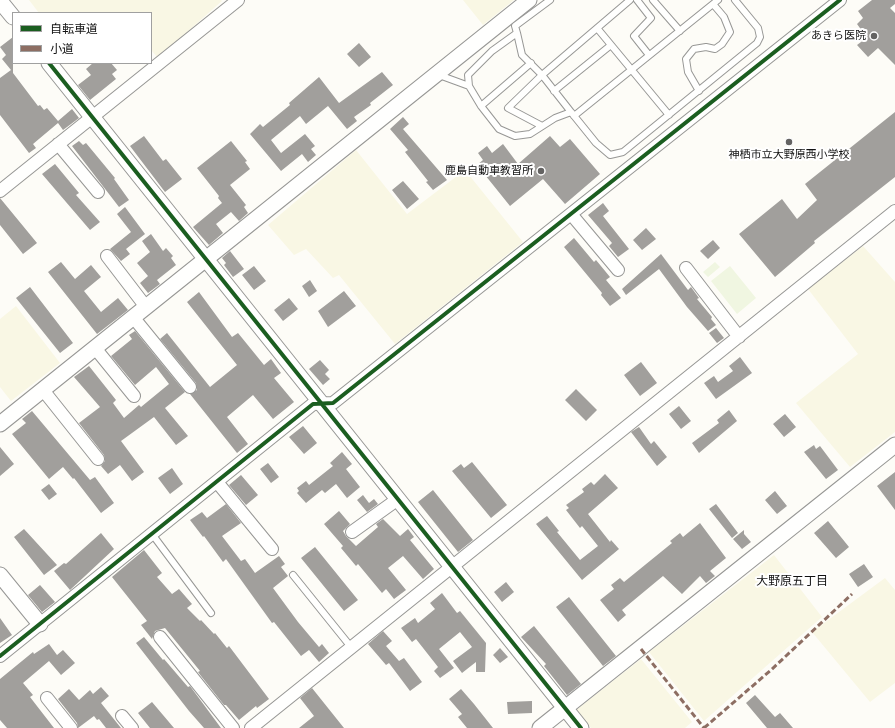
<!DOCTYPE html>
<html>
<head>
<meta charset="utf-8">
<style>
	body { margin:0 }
	#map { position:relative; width:895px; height:728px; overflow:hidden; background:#fdfcf7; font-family:"Times New Roman","Noto Sans JP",serif }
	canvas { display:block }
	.legend { position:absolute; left:12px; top:12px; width:140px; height:52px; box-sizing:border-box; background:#fff; border:1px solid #a0a0a0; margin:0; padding:5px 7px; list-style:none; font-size:12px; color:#111 }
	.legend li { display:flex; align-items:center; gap:8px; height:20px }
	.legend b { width:20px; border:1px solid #a0a0a0 }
</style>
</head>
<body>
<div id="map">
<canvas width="895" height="728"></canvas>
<ul class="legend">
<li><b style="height:5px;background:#1b5e20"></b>自転車道</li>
<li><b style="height:5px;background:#8d6e63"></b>小道</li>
</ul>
</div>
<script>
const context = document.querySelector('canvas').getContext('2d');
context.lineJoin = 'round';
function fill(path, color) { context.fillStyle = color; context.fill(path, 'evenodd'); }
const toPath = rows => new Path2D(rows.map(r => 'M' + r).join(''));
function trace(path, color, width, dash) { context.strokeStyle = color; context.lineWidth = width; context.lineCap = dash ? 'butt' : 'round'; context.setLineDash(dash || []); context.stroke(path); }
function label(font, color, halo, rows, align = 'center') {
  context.font = font + ' "Times New Roman","Noto Sans JP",serif'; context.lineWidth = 4; context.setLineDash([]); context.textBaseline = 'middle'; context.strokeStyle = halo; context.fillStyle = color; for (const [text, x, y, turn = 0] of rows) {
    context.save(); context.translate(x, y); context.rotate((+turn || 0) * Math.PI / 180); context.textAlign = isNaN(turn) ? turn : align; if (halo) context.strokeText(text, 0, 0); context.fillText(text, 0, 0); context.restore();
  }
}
fill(toPath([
	[29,0,221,0,222,1,158,58,151,50,151,13,39,13],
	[463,0,514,0,483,25],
	[356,150,407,214,465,170,523,242,395,344,339,275,333,278,306,249,294,255,268,225],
	[863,246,895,282,895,432,850,467,796,403,858,354,808,289],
	[16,306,60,363,11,401,0,387,0,319],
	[774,555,822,617,704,721,649,652],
	[885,578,895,590,895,683,870,702,812,632],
	[641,659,692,722,685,728,591,728,576,710]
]), '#f9f7e4');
fill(toPath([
	[715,262,720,267,708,277,703,272],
	[730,266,756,298,737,314,711,281]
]), '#f0f6e1');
fill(toPath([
	[872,0,895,0,895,4,890,8,895,13,895,65,878,48,868,57,857,45,865,39,863,37,865,35,857,24,863,18,858,11],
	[13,37,13,73,38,106,40,105,44,110,47,108,58,121,72,109,79,118,63,130,58,123,33,144,36,148,29,153,0,115,0,78,11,70,2,59,6,55,0,47],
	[359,43,371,57,359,67,347,54],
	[93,63,111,63,117,70,112,74,116,79,90,100,78,85,91,75,86,69],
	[382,72,393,85,370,103,371,105,354,117,357,121,347,129,328,106,306,124,300,116,271,140,281,153,305,134,315,146,311,149,316,155,308,162,302,154,281,171,250,134,260,124,263,127,290,105,289,103,319,77,339,103],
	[895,112,895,177,814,241,815,243,775,277,739,234,782,199,797,219,817,200,805,184],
	[403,117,409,124,403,129,447,180,433,190,426,182,428,181,405,152,408,150,390,129],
	[144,136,163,161,166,159,182,179,165,192,130,146],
	[550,136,560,147,570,139,600,174,565,204,543,179,510,206,477,165,483,160,478,153,487,146,492,153,503,144,518,164],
	[79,141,83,145,86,143,115,178,114,179,129,200,119,207,72,146],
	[231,141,247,161,245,162,250,169,230,185,246,205,244,207,248,213,239,221,231,212,216,224,223,233,209,245,193,227,222,203,218,198,219,196,197,168],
	[55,164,79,193,76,195,100,222,90,230,42,174],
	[403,181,419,199,407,209,392,190],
	[0,198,37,243,23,254,0,225],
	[603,203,609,211,603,216,629,249,618,257,609,246,612,243,588,215],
	[125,207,145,234,126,249,130,254,121,261,110,249,131,232,117,214],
	[646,228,656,239,642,250,633,240],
	[151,234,163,251,166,248,173,256,171,258,176,265,157,280,160,284,148,293,140,283,148,276,137,263,150,252,142,241],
	[574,238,594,262,596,260,610,277,606,280,621,298,610,306,601,295,602,293,564,247],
	[713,240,720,248,708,259,700,251],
	[230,251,244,269,233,277,224,265,226,263,222,258],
	[661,254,688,290,691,287,699,298,697,299,712,317,711,319,716,325,708,331,687,307,659,269,626,295,622,289],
	[61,262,75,279,91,265,101,277,84,291,101,312,118,298,128,310,97,334,48,272],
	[254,266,266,281,254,290,242,275],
	[310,280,317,291,309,297,302,286],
	[30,287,73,343,60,353,16,298],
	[344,291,356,306,328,327,318,311],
	[199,292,232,337,238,333,264,365,271,359,281,373,274,378,294,402,273,419,253,395,227,417,248,444,237,453,190,394,197,390,196,383,160,339,167,333,210,387,237,365,187,302],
	[289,298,298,309,283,321,274,310],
	[716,328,724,338,717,343,709,333],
	[135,331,185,392,165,408,188,436,176,445,154,417,121,441,144,472,132,481,120,465,108,474,101,466,105,461,104,455,79,423,100,407,74,377,89,366,116,400,113,403,124,418,139,405,141,407,169,384,156,367,135,385,111,356,132,339,129,335],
	[740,357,752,373,716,399,704,383,714,376,718,382,733,371,729,366],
	[320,360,329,370,325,374,330,379,323,385,309,369],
	[641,362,657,383,640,396,624,375],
	[576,389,597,410,586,421,565,400],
	[679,406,691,421,681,429,669,414],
	[729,410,737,421,699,453,692,443,719,423,717,420],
	[32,411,90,480,95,477,114,503,101,513,74,478,73,479,63,467,49,479,12,434,26,423,22,419],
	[785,414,796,427,784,437,773,424],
	[303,426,317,443,304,454,289,437],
	[639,427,651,444,654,441,667,457,657,466,631,432],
	[814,445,816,449,820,446,838,470,826,479,804,452],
	[0,447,14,464,0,476],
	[342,452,352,464,346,469,360,487,347,498,336,484,325,493,322,490,306,503,297,493,299,491,297,488,306,481,309,485,333,466,330,463],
	[472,462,507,505,491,518,452,471,461,464,464,468],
	[268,463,279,477,271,483,260,469],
	[172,468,183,484,170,494,158,478],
	[895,472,895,510,877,486],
	[605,474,618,488,588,514,610,542,611,540,619,549,582,580,536,524,547,516,559,531,557,532,580,560,598,546,582,526,580,528,566,510,569,508,566,505,584,492,582,489,591,482,594,485],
	[241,475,258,495,246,505,229,485],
	[49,484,57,494,49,500,41,490],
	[433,490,473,540,458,552,418,502],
	[775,491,787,506,777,514,765,500],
	[363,495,369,503,374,499,378,504,367,512,357,500],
	[226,504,241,523,222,536,241,561,245,559,255,573,279,556,285,564,281,567,288,576,273,588,298,622,319,647,322,644,329,653,319,662,309,650,301,656,274,622,272,623,226,559,223,562,204,536,203,537,190,520,202,512,207,518],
	[716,504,738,533,732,538,709,509],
	[339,511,350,524,343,531,346,536,356,546,378,527,376,524,383,519,400,536,408,529,414,537,410,540,434,569,423,579,403,556,388,568,406,590,394,599,386,589,382,593,358,564,356,566,341,548,343,546,324,524],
	[828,521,849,547,836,558,814,533],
	[700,523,726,558,710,571,715,576,706,583,700,576,682,594,663,576,622,610,626,615,618,622,600,600,614,589,611,585,620,578,624,582,672,543,670,541,680,533,683,537],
	[24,529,57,565,44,575,14,537],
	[744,530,744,534,751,542,742,549,733,539],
	[101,533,114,549,70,590,54,571,64,563,66,564],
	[315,547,358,600,344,611,301,558],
	[144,550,162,573,157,577,172,594,179,589,192,604,187,608,200,621,201,620,214,634,215,633,227,648,229,646,269,699,257,708,256,706,239,720,226,705,224,705,201,676,198,672,200,671,165,628,155,631,152,639,141,625,147,621,112,577],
	[864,564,873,577,858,587,849,574],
	[506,582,514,592,502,602,494,592],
	[40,585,55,602,42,612,28,595],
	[442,593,457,613,460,611,486,643,485,672,476,672,476,662,462,673,453,661,472,647,460,632,439,649,454,668,440,678,434,671,438,667,416,639,412,642,401,628,415,618,418,623,435,609,430,603],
	[569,597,616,656,603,666,556,607],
	[0,618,12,635,0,643],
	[534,626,581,684,567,695,544,666,546,664,521,637],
	[383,631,392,641,386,646,399,661,404,658,422,682,410,691,389,663,386,665,368,644],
	[144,637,163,660,164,659,188,687,190,686,221,728,204,728,189,711,136,643],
	[49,644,57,655,63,650,75,663,61,675,49,661,23,683,33,695,30,697,54,728,7,728,0,720,0,679,33,652,34,654],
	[500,648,508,657,500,663,493,655],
	[101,687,109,696,101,703,121,728,106,728,99,719,97,720,94,716,78,728,77,723,58,699,69,689,79,700,90,690,93,694],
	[312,688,344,728,299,728,314,716,300,698],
	[461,689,474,704,493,728,467,728,458,717,462,714,449,699],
	[755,695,775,717,780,713,793,728,767,728,746,703],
	[532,701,532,713,508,714,507,702],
	[152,702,174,728,150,728,138,713]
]), '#a19f9c');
const service = toPath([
	[630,0,542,75,522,55,517,33,492,51,468,75,469,86,481,106,499,129,515,136,530,134,555,118,571,112,596,143,610,155,623,152,757,43,760,37,758,28,735,0],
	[637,0,651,18,634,36,649,55],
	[653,0,680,31],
	[597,28,669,115],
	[517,33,515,26,550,0],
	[439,75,469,86],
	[554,91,611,45],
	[699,91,688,72,686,59,694,49,706,47,715,49,722,44,730,32,724,17,713,4],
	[481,106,531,63],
	[574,116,718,0],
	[542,126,508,108,542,75,571,112],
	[152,534,211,613],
	[293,575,351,647]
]);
const minor = toPath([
	[58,144,98,192],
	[0,191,238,0],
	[571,214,618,270],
	[107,256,146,307],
	[686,268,739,337],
	[133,317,190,387],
	[95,348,134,396],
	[43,390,98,459],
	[217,482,272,549],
	[352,532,398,499],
	[160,637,233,728],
	[0,656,313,404,333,403,840,0],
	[47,698,71,728],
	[122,716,132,728],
	[251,728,895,211]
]);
const tertiary = toPath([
	[0,1,13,17],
	[49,63,581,728],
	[0,424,529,0],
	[0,575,40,624],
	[540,728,895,445]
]);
trace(service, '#979795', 8);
trace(minor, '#979795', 14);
trace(tertiary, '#979795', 17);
trace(service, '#fffffe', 6);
trace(minor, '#fffffe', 12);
trace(tertiary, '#fffffe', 15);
trace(toPath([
	[641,649,704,728],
	[704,728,771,670,852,594]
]), '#8d6e63', 3, [6, 3]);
trace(toPath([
	[49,63,581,728],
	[0,656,313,404,333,403,840,0]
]), '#1b5e20', 4);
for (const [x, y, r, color] of [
	[874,36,4,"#646362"],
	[789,142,4,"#646362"],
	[541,171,4,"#646362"]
]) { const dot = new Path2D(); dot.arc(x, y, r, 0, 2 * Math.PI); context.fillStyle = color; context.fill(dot); trace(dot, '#fff', 1.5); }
label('11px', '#111', '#fff', [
	["あきら医院",866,36],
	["神栖市立大野原西小学校",789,155,"center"],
	["鹿島自動車教習所",533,171]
], 'right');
label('12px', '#111', '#fff', [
	["大野原五丁目",792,582]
]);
</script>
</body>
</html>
